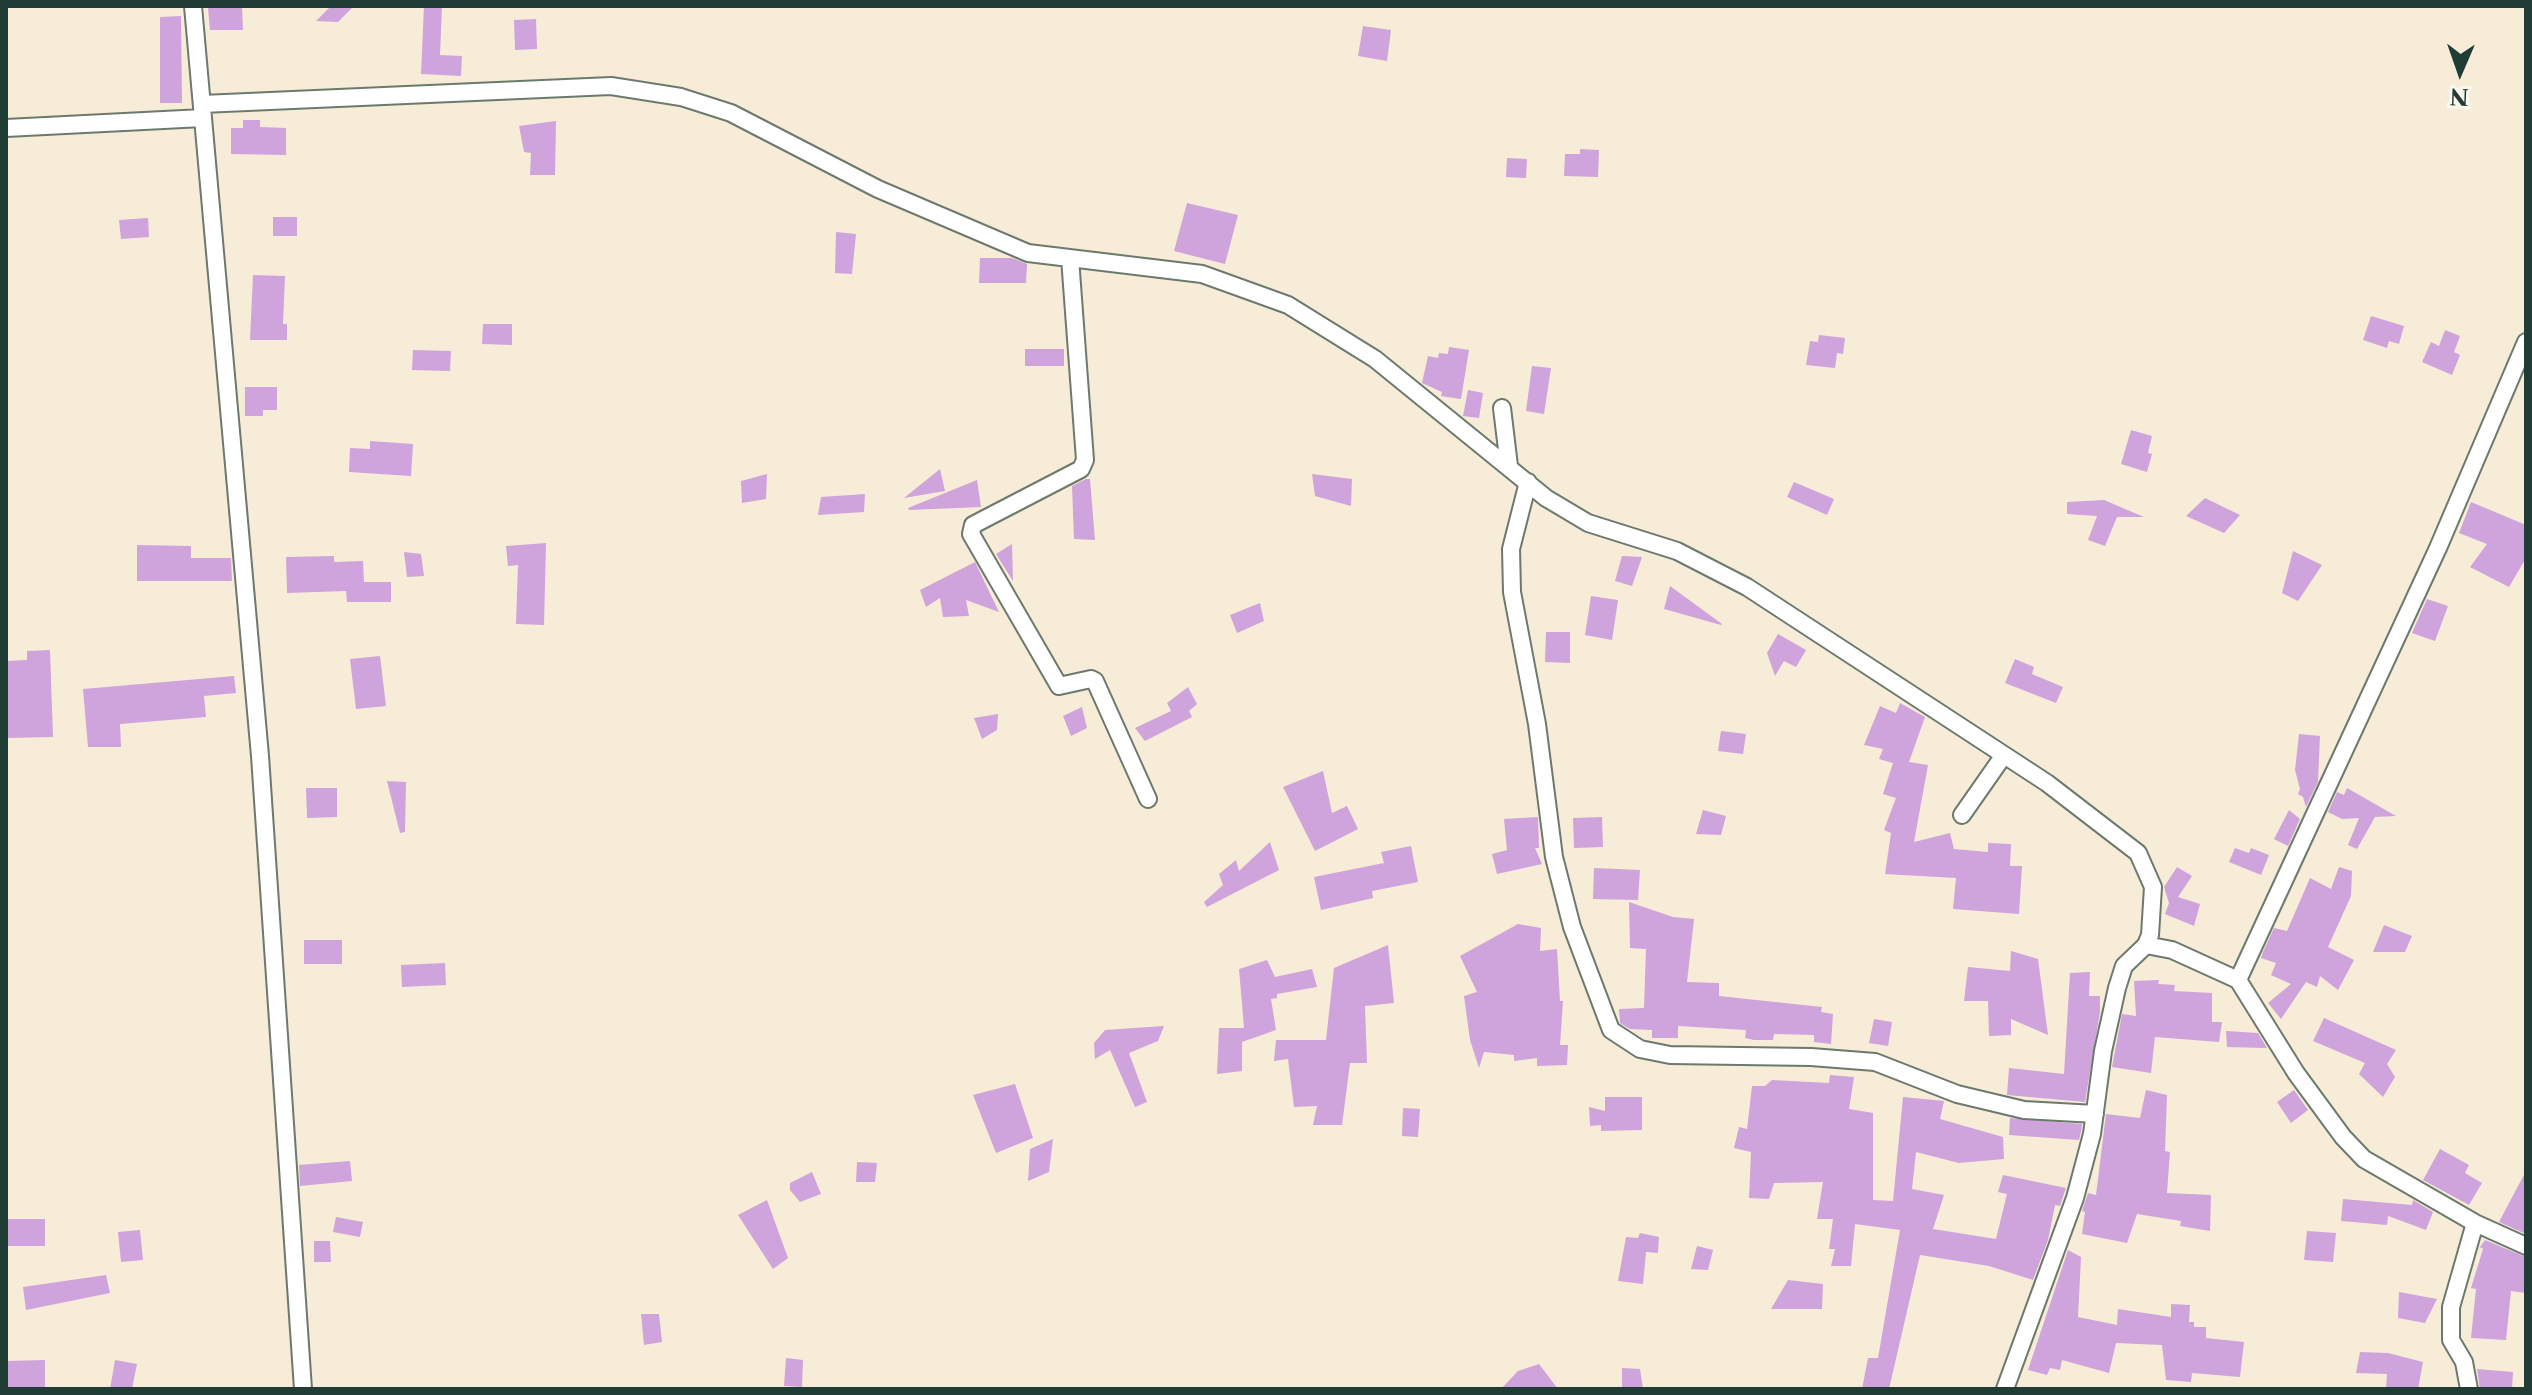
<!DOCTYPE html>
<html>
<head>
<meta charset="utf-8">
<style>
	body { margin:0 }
	#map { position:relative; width:2532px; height:1395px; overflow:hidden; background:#f7ecd8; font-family:"Libre Caslon Text",serif }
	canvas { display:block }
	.frame { position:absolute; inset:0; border:8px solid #1f3d34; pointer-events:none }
	.north { position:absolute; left:2420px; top:32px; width:80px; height:80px; -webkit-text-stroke:6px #fbf7ec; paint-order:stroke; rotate:182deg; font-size:22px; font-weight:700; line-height:32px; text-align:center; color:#1f3d34 }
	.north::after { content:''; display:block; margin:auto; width:28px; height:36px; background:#1f3d34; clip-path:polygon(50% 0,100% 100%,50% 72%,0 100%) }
</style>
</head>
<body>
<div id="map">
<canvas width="2532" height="1395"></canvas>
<div class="frame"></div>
<div class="north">N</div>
</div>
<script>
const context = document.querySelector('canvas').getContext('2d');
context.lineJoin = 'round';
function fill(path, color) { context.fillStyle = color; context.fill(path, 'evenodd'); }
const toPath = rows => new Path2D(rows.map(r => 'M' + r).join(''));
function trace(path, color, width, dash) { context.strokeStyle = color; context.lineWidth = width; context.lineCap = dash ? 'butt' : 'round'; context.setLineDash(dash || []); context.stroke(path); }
fill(toPath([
	[242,6,243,30,210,30,208,8],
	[331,6,354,6,338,22,316,21],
	[424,6,442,6,440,55,462,56,461,76,421,74],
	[181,16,182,103,160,103,160,17],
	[536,19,537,49,515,50,514,20],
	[1363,26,1391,30,1387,61,1358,56],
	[243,120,260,120,260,127,286,128,286,155,231,154,231,128,243,128],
	[556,121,555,175,530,175,531,153,524,152,519,126],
	[1580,149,1599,150,1598,177,1564,176,1565,154,1580,154],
	[1507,158,1527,159,1526,178,1506,177],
	[1187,203,1238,215,1225,264,1174,251],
	[273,217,297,217,297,236,273,236],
	[148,218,149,237,121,239,119,220],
	[836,232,856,234,852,274,835,273],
	[980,258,1012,258,1027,264,1026,283,979,283],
	[253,275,285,276,283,324,287,324,287,340,250,340],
	[2371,316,2404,326,2399,344,2389,341,2387,348,2363,340],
	[483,324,512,324,512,345,482,344],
	[2445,330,2460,336,2454,352,2460,355,2452,375,2422,362,2431,342,2439,346],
	[1819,335,1845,338,1843,354,1837,353,1835,368,1806,365,1810,341,1818,342],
	[1449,347,1469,350,1461,399,1441,396,1442,392,1422,383,1428,356,1438,358,1439,353,1448,354],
	[1025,349,1064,349,1064,366,1025,366],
	[413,350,451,351,450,371,412,370],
	[1532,366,1551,368,1544,414,1526,411],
	[245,387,277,387,277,410,263,410,263,416,245,416],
	[1468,390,1483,393,1479,418,1463,416],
	[2131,430,2152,436,2148,453,2152,454,2147,472,2121,464],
	[370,441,413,444,411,476,349,472,350,448,370,449],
	[940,469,945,491,904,498],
	[767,474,766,499,742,503,741,481],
	[1312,474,1352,479,1351,506,1315,496],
	[1086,479,1090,479,1095,540,1074,539,1072,486],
	[977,480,981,507,909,510,908,508],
	[1794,482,1834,499,1827,515,1787,497],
	[865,494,864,512,818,515,821,497],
	[2205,498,2240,515,2224,533,2186,516],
	[2104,500,2144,517,2117,517,2105,546,2088,540,2097,516,2067,514,2067,502],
	[2471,502,2526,525,2526,558,2509,587,2470,567,2487,544,2459,533],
	[546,543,544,625,516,624,518,565,508,566,506,546],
	[1012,544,1013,581,996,554],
	[137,545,191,546,191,558,231,558,232,581,137,581],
	[2293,551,2322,565,2298,601,2282,593],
	[404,552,421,554,424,576,407,577],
	[334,556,334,562,363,561,364,582,391,582,391,602,347,602,346,591,287,593,286,557],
	[1622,556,1642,557,1632,586,1615,581],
	[975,562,999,612,966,600,969,616,943,617,940,598,926,607,920,590],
	[1670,586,1722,624,1721,625,1664,609],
	[1591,596,1618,600,1612,640,1585,635],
	[2427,599,2448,606,2435,641,2412,633],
	[1260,603,1264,621,1237,633,1230,615],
	[1546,632,1570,632,1570,663,1545,662],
	[1778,634,1806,650,1796,667,1784,661,1775,676,1767,653],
	[50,650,53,737,6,738,6,661,27,660,27,651],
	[380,656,386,706,356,709,350,659],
	[2015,659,2034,667,2032,674,2063,687,2056,703,2005,683],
	[234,676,236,693,204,696,206,717,120,724,121,747,88,747,83,689],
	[1188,687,1197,704,1189,711,1192,717,1145,741,1135,728,1171,711,1167,703],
	[1900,703,1925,717,1909,762,1928,765,1914,842,1950,833,1954,849,1988,852,1988,843,2011,844,2010,866,2022,866,2019,914,1953,909,1956,878,1885,874,1891,833,1884,830,1896,798,1883,794,1893,763,1879,759,1883,749,1864,745,1880,706,1896,713],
	[1082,707,1087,728,1071,736,1063,716],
	[998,714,997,730,982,739,974,718],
	[1721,731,1746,734,1743,754,1718,751],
	[2299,734,2320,736,2318,782,2306,807,2303,797,2298,794,2300,789,2295,770],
	[1323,771,1332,813,1347,806,1358,829,1315,851,1283,787],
	[387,781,406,782,405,832,400,833],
	[306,788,337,788,337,817,307,818],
	[2347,788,2396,816,2375,817,2357,849,2348,845,2359,818,2342,819,2328,812,2337,792,2344,795],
	[1703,810,1726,816,1721,835,1696,834],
	[2289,810,2300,819,2288,846,2274,839],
	[1538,817,1539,848,1535,848,1542,864,1497,874,1492,854,1507,850,1504,819],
	[1602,817,1603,847,1574,848,1573,818],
	[1270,842,1279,870,1207,907,1204,902,1223,885,1219,874,1236,860,1239,871],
	[1411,846,1418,882,1372,891,1373,898,1321,910,1314,877,1384,863,1381,852],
	[2235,848,2249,853,2251,848,2269,855,2261,875,2229,862],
	[2177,867,2192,876,2178,897,2200,904,2194,926,2165,914,2169,903,2164,887],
	[2339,867,2352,871,2351,896,2328,947,2354,960,2338,990,2320,976,2317,987,2306,982,2281,1019,2268,1003,2291,984,2271,975,2276,963,2261,958,2263,952,2274,928,2287,931,2310,878,2331,889],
	[1594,868,1640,870,1638,900,1593,899],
	[1629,902,1673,917,1694,919,1687,982,1719,983,1719,996,1822,1007,1821,1012,1833,1014,1831,1044,1814,1042,1814,1035,1774,1034,1773,1040,1754,1040,1745,1038,1746,1030,1678,1026,1678,1038,1652,1038,1652,1030,1630,1029,1620,1023,1619,1009,1644,1008,1646,949,1630,948],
	[1518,924,1541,928,1540,951,1557,949,1560,1001,1563,1001,1560,1045,1568,1045,1567,1065,1537,1066,1537,1058,1514,1061,1514,1055,1484,1052,1479,1068,1470,1040,1464,996,1477,992,1460,956],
	[2384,925,2412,936,2405,952,2373,952],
	[304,940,342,940,342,964,304,964],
	[1388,945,1394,1003,1365,1006,1367,1063,1350,1063,1342,1125,1313,1125,1317,1106,1294,1107,1288,1059,1274,1061,1276,1040,1326,1040,1334,968],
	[2011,951,2038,959,2048,1035,2011,1019,2011,1035,1989,1036,1988,1001,1964,1001,1968,967,2010,971],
	[1267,960,1275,977,1312,969,1317,987,1277,994,1277,998,1271,999,1276,1030,1242,1042,1242,1071,1217,1074,1219,1028,1244,1028,1239,969],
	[445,963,446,985,402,987,401,965],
	[2090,972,2089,996,2100,996,2100,1012,2085,1102,2007,1095,2009,1068,2064,1074,2070,973],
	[2159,980,2158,984,2175,985,2174,991,2212,993,2212,1022,2222,1022,2219,1042,2155,1037,2151,1073,2112,1067,2122,1014,2136,1016,2134,981],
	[2324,1018,2396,1050,2387,1064,2395,1077,2383,1097,2359,1074,2365,1063,2313,1041],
	[1874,1019,1892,1022,1888,1046,1869,1043],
	[1164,1026,1158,1041,1129,1053,1147,1102,1135,1107,1110,1050,1095,1059,1094,1043,1105,1030],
	[2226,1031,2258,1033,2267,1048,2227,1047],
	[1830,1075,1854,1077,1849,1109,1873,1113,1873,1200,1893,1201,1903,1097,1944,1101,1940,1119,2003,1137,2004,1159,1959,1163,1916,1152,1912,1189,1944,1195,1933,1229,1996,1239,2007,1194,1998,1192,2003,1175,2066,1188,2060,1206,2055,1205,2048,1240,2033,1280,1989,1266,1920,1255,1889,1389,1862,1389,1868,1358,1878,1358,1900,1230,1855,1224,1851,1266,1831,1266,1835,1249,1829,1249,1833,1219,1817,1219,1823,1182,1774,1183,1769,1199,1749,1198,1751,1152,1734,1148,1739,1127,1747,1129,1752,1086,1765,1086,1772,1080,1829,1083],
	[1015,1084,1033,1138,996,1153,973,1095],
	[2146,1090,2167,1095,2165,1151,2170,1152,2167,1193,2211,1195,2210,1231,2180,1226,2181,1221,2137,1214,2127,1243,2082,1234,2085,1212,2082,1211,2088,1193,2096,1195,2106,1114,2140,1118],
	[2294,1090,2308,1110,2291,1123,2277,1102],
	[1605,1097,1642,1097,1642,1130,1601,1131,1601,1125,1590,1126,1589,1107,1605,1111],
	[1403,1108,1420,1109,1418,1137,1402,1136],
	[2010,1118,2082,1124,2081,1132,2079,1140,2009,1135],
	[1053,1139,1049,1172,1028,1181,1030,1149],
	[2440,1149,2469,1165,2465,1173,2482,1183,2469,1205,2423,1180],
	[350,1161,352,1181,300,1186,299,1165],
	[857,1162,877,1163,875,1182,856,1182],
	[2526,1171,2526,1234,2499,1222],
	[812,1172,821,1194,800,1202,790,1190,790,1183],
	[2343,1199,2412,1205,2413,1200,2433,1212,2426,1230,2388,1216,2387,1225,2341,1221],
	[767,1200,788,1258,773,1269,738,1215],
	[336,1217,363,1222,360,1237,333,1232],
	[6,1219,45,1219,45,1246,6,1246],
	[140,1230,143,1260,121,1262,118,1232],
	[2307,1231,2336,1233,2333,1262,2304,1260],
	[1640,1233,1659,1237,1658,1253,1646,1252,1643,1284,1618,1281,1626,1237,1638,1238],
	[2485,1240,2526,1257,2526,1293,2511,1291,2506,1340,2471,1338,2476,1289,2471,1288,2483,1249,2480,1247],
	[314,1241,330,1241,331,1262,314,1262],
	[1697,1246,1713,1250,1708,1270,1691,1269],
	[2068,1250,2081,1257,2078,1317,2117,1325,2118,1309,2171,1317,2171,1304,2190,1305,2189,1322,2194,1322,2194,1327,2206,1327,2206,1338,2244,1342,2240,1377,2192,1373,2191,1382,2166,1380,2162,1345,2116,1343,2109,1373,2062,1360,2060,1370,2050,1368,2047,1375,2028,1370],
	[106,1275,110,1293,26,1310,23,1287],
	[1788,1280,1823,1284,1822,1309,1771,1309],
	[2399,1292,2437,1299,2425,1323,2398,1318],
	[641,1314,659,1314,662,1342,644,1345],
	[2360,1352,2388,1353,2423,1362,2418,1389,2386,1389,2387,1374,2356,1373],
	[786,1358,803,1360,802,1387,784,1386],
	[45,1360,45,1389,6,1389,6,1361],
	[115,1360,137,1364,132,1389,110,1389],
	[1539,1364,1558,1389,1501,1389,1518,1371],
	[1622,1368,1640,1369,1643,1389,1622,1389],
	[2477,1369,2513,1372,2512,1389,2480,1389]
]), '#cfa3dc');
const street = toPath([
	[193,6,260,756,303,1389],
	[202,104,611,86,681,97,731,113,878,189,1028,253,1202,274,1288,305,1375,359,1546,498,1588,523,1677,551,1747,587,2047,783,2138,853,2153,887,2150,935,2146,945,2124,966,2117,988,2103,1051,2092,1134,2075,1198,2005,1389],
	[6,128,203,118],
	[1070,258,1085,460,1081,469,973,525,971,534,1059,686,1091,679,1095,681,1148,799],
	[1502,408,1509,466],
	[1528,482,1511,549,1512,592,1537,724,1554,857,1572,927,1611,1030,1640,1049,1670,1055,1811,1057,1875,1062,1957,1094,2024,1110,2095,1114],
	[1962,815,2004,755],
	[2146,945,2172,950,2238,980,2296,1073,2343,1137,2364,1159,2475,1223,2526,1246],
	[2238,980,2438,548,2526,342],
	[2469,1389,2464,1362,2451,1340,2451,1307,2475,1223]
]);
trace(street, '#6b7a6d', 20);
trace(street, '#fff', 16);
</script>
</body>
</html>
